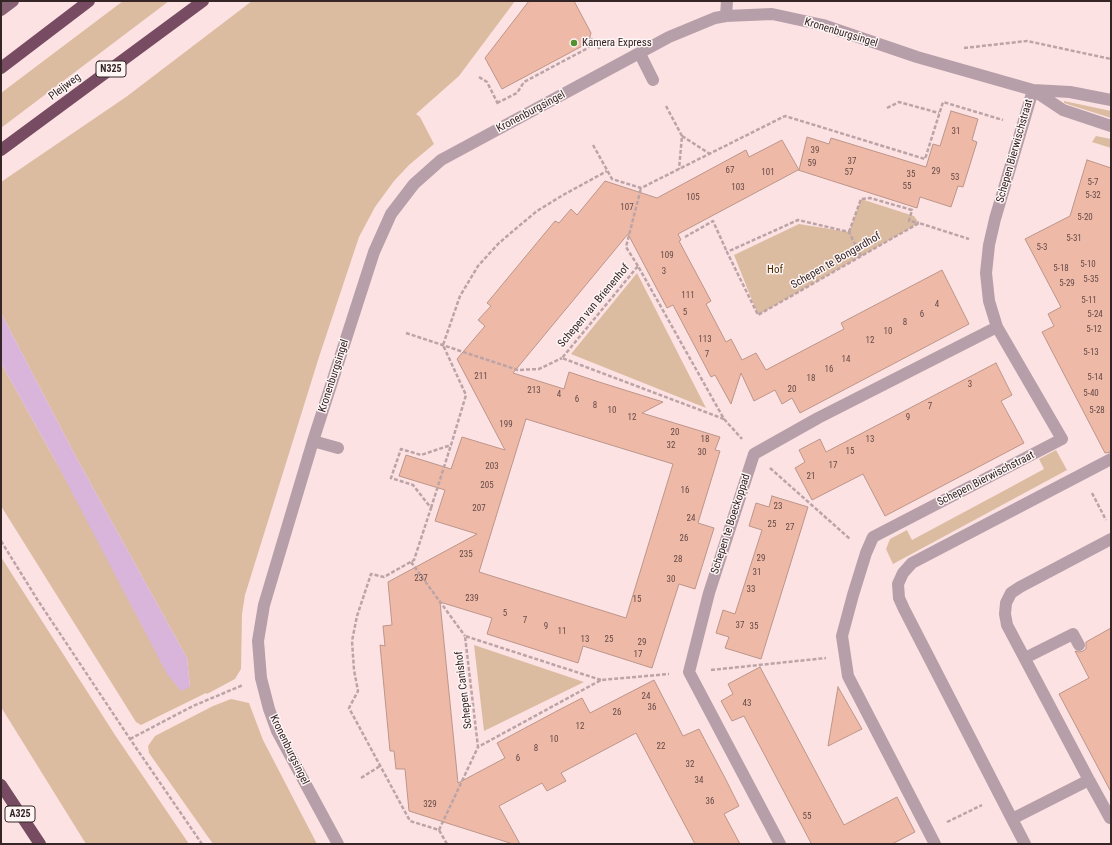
<!DOCTYPE html>
<html>
<head>
<meta charset="utf-8">
<style>
	body { margin:0 }
	#map { position:relative; width:1112px; height:845px; overflow:hidden; background:#fde2e4; font-family:"Roboto Condensed",sans-serif }
	canvas { display:block }
	.frame { position:absolute; inset:0; border:2px solid #352526; pointer-events:none }
</style>
</head>
<body>
<div id="map">
<canvas width="1112" height="845"></canvas>
<div class="frame"></div>
</div>
<script>
const context = document.querySelector('canvas').getContext('2d');
context.lineJoin = 'round';
function fill(path, color) { context.fillStyle = color; context.fill(path, 'evenodd'); }
const toPath = rows => new Path2D(rows.map(r => 'M' + r).join(''));
function trace(path, color, width, dash) { context.strokeStyle = color; context.lineWidth = width; context.lineCap = dash ? 'butt' : 'round'; context.setLineDash(dash || []); context.stroke(path); }
function label(font, color, halo, rows, align = 'center') {
  context.font = font + ' "Roboto Condensed",sans-serif'; context.lineWidth = 3; context.setLineDash([]); context.textBaseline = 'middle'; context.strokeStyle = halo; context.fillStyle = color; for (const [text, x, y, turn = 0] of rows) {
    context.save(); context.translate(x, y); context.rotate((+turn || 0) * Math.PI / 180); context.textAlign = isNaN(turn) ? turn : align; if (halo) context.strokeText(text, 0, 0); context.fillText(text, 0, 0); context.restore();
  }
}
fill(toPath([
	[123,1,169,1,1,128,1,93],
	[252,1,515,1,459,76,416,114,420,117,434,144,409,165,394,181,375,207,359,237,319,357,245,595,242,614,241,669,235,679,207,694,206,693,141,725,136,722,1,506,1,363,55,460,190,687,187,658,75,455,1,313,1,182,126,97],
	[1064,101,1111,111,1111,118,1064,103],
	[1096,136,1111,139,1111,148,1092,142],
	[861,199,914,216,919,223,758,315,734,255,799,224,849,232],
	[637,273,706,408,571,354],
	[1056,450,1067,470,893,564,886,549,890,539,907,530,912,540,1009,488,1044,469,1039,459],
	[1,557,115,735,189,844,86,844,1,707],
	[474,645,584,682,484,731],
	[231,699,249,703,263,740,317,844,213,844,149,753,148,746,155,736,213,706]
]), '#dcbca1');
fill(toPath([
	[1,313,75,455,187,658,190,687,181,691,167,674,55,460,1,363]
]), '#d9b4db');
const building = toPath([
	[529,1,574,1,591,33,588,43,502,89,485,58,529,1],
	[951,111,978,119,972,140,977,142,963,187,958,186,951,207,920,197,917,208,798,170,678,234,681,240,679,241,711,301,706,304,726,342,731,339,742,360,756,353,766,370,844,329,841,323,942,270,969,324,800,413,792,398,782,404,775,390,754,401,741,373,731,404,715,375,711,377,673,305,667,308,628,234,513,373,564,389,569,372,599,382,663,402,642,413,720,437,715,450,720,451,698,523,714,528,695,589,679,584,652,668,583,646,578,663,487,634,492,618,440,602,458,783,505,758,497,743,555,712,582,698,590,713,654,680,683,736,699,729,725,778,739,806,724,814,740,844,695,844,636,733,561,773,566,781,547,791,542,783,499,806,520,844,513,844,409,811,405,769,396,769,394,751,390,751,380,645,385,646,383,626,392,625,388,582,477,534,435,521,445,490,399,476,406,455,451,469,462,437,505,450,457,359,485,326,478,320,491,306,487,303,555,221,559,223,571,209,577,215,605,181,657,198,746,150,749,157,782,140,799,170,807,137,829,144,831,138,926,167,933,144,940,146,951,111],
	[526,419,673,464,626,618,479,572,526,419],
	[1087,160,1111,168,1111,452,1105,453,1042,332,1054,326,1048,314,1061,307,1025,239,1070,216,1087,160],
	[996,363,1012,395,1001,401,1024,443,885,516,863,474,812,500,795,468,805,462,799,450,820,439,826,452,996,363],
	[772,496,808,507,761,659,725,648,729,637,716,633,723,610,735,614,752,561,762,530,749,526,756,503,769,507,772,496],
	[1111,628,1111,792,1059,694,1089,678,1075,651,1079,652,1083,651,1086,649,1086,642,1111,628],
	[760,667,844,825,897,797,915,832,892,844,808,844,811,843,744,716,732,721,721,701,733,694,728,684,760,667],
	[838,687,862,729,828,746,838,687]
]);
fill(building, '#efb9a8');
trace(building, '#bb9589', 1);
trace(toPath([
	[589,38,595,41,600,50],
	[964,48,1027,41,1111,59],
	[479,77,487,82,498,104],
	[497,103,517,93,524,82,588,48,593,40],
	[666,106,682,136,679,169],
	[887,108,899,102,939,113],
	[682,136,710,154],
	[593,145,612,179,641,188,785,116,925,159,943,102,1003,120],
	[849,232,861,199,870,198,912,210,909,221,919,223],
	[685,237,713,221,727,252],
	[861,256,849,232,798,220,727,252,758,315,919,223,969,239],
	[638,266,626,247,641,188],
	[406,333,518,370,539,369,562,358],
	[724,419,562,358,638,266,724,419,742,439],
	[770,468,850,539],
	[1092,493,1106,520],
	[431,508,451,445],
	[1,541,37,599,130,739,202,844],
	[411,562,465,636],
	[711,670,826,658],
	[601,680,465,636,478,747,601,680,669,674],
	[130,739,193,706,243,685],
	[361,778,380,766],
	[947,822,982,805],
	[439,830,478,747],
	[447,844,439,830,410,821,349,708,358,691,354,670,352,641,357,616,371,574,384,577,414,560,431,508,413,485,391,478,401,449,421,455,451,445,466,395,443,345,460,296,478,266,498,244,513,231,537,211,563,195,607,171]
]), '#bca4a6', 2.5, [4, 2]);
trace(toPath([
	[726,16,727,1],
	[640,54,653,80],
	[1033,90,1063,110,1111,126],
	[313,441,338,448],
	[1111,459,912,563,903,573,898,584,899,598,904,609,1012,819,1089,780,1007,625,1005,614,1006,603,1011,593,1020,587,1111,539],
	[1025,658,1073,634,1079,645],
	[1089,780,1110,818],
	[1012,819,1025,844],
	[338,844,277,731,269,709,261,678,258,641,264,605,313,441,374,252,391,214,414,184,441,160,669,37,715,18,726,16,772,14,823,25,917,57,1033,90,1070,92,1111,100],
	[780,844,689,672,709,593,754,454,818,418,997,327],
	[935,844,848,676,842,636,853,595,866,553,873,537,1062,439,997,327,989,301,986,273,989,245,995,219,1033,90]
]), '#b69fa9', 12);
trace(toPath([
	[1,10,13,1]
]), '#886174', 12);
trace(toPath([
	[1,68,89,1],
	[1,150,203,1],
	[1,785,40,844]
]), '#774b61', 12);
for (const [x, y, r, color] of [
	[574,43,4,"#539131"]
]) { const dot = new Path2D(); dot.arc(x, y, r, 0, 2 * Math.PI); context.fillStyle = color; context.fill(dot); trace(dot, '#fef5f5', 1.5); }
label('9px', '#644a46', null, [
	["31",956,132],
	["39",815,151],
	["37",852,162],
	["59",812,164],
	["67",730,171],
	["29",936,172],
	["101",768,173],
	["57",849,173],
	["35",911,175],
	["53",955,178],
	["5-7",1093,183],
	["55",907,187],
	["103",738,188],
	["5-32",1093,196],
	["105",693,198],
	["107",627,208],
	["5-20",1085,218],
	["5-31",1074,239],
	["5-3",1042,248],
	["109",667,256],
	["5-10",1088,265],
	["5-18",1061,269],
	["3",664,272],
	["5-35",1091,280],
	["5-29",1067,284],
	["111",688,296],
	["5-11",1089,301],
	["4",937,305],
	["5",685,313],
	["6",922,315],
	["5-24",1095,315],
	["8",905,323],
	["5-12",1094,330],
	["10",888,332],
	["113",705,340],
	["12",870,341],
	["5-13",1091,353],
	["7",707,355],
	["14",846,360],
	["16",829,370],
	["211",481,377],
	["5-14",1095,378],
	["18",811,379],
	["3",970,385],
	["20",792,390],
	["213",534,391],
	["5-40",1091,394],
	["4",559,395],
	["6",577,400],
	["8",595,406],
	["7",930,407],
	["10",612,411],
	["5-28",1097,411],
	["12",632,418],
	["9",908,418],
	["199",506,425],
	["20",675,433],
	["18",705,440],
	["13",870,440],
	["32",671,446],
	["15",850,452],
	["30",702,453],
	["17",833,466],
	["203",492,467],
	["21",811,477],
	["205",487,486],
	["16",685,491],
	["23",778,507],
	["207",479,509],
	["24",691,519],
	["25",772,525],
	["27",790,528],
	["26",684,539],
	["235",466,555],
	["29",761,559],
	["28",678,560],
	["31",757,573],
	["237",421,579],
	["30",671,580],
	["33",751,590],
	["239",472,599],
	["15",637,600],
	["5",505,614],
	["7",525,621],
	["37",740,626],
	["9",546,627],
	["35",754,627],
	["11",562,632],
	["13",585,640],
	["25",609,640],
	["29",642,643],
	["17",638,655],
	["24",646,697],
	["43",747,704],
	["36",652,708],
	["26",617,713],
	["12",580,727],
	["10",554,740],
	["22",661,747],
	["8",536,749],
	["6",518,759],
	["32",690,765],
	["34",699,781],
	["36",710,802],
	["329",430,805],
	["55",807,817]
]);
for (const [x, y, w] of [
	[111,69,30],
	[20,814,30]
]) { const box = new Path2D(); box.roundRect(x - w / 2, y - 8, w, 16, 3); context.fillStyle = '#fef5f5'; context.fill(box); trace(box, '#352526', 1); }
label('bold 10px', '#352526', null, [
	["N325",111,69],
	["A325",20,814]
]);
label('11px', '#352526', '#fef5f5', [
	["Kronenburgsingel",841,33,17],
	["Pleijweg",65,87,-37],
	["Kronenburgsingel",531,112,-28],
	["Schepen Bierwischstraat",1015,151,-74],
	["Schepen te Bongardhof",836,261,-30],
	["Schepen van Brienenhof",594,306,-50],
	["Kronenburgsingel",334,376,-72],
	["Schepen Bierwischstraat",986,479,-27],
	["Schepen te Boeckoppad",731,524,-72],
	["Schepen Canishof",464,690,-97],
	["Kronenburgsingel",289,750,64]
]);
label('11px', '#352526', '#fef5f5', [
	["Kamera Express",582,43]
], 'left');
label('11px', '#512b00', '#fef5f5', [
	["Hof",775,270]
]);
</script>
</body>
</html>
